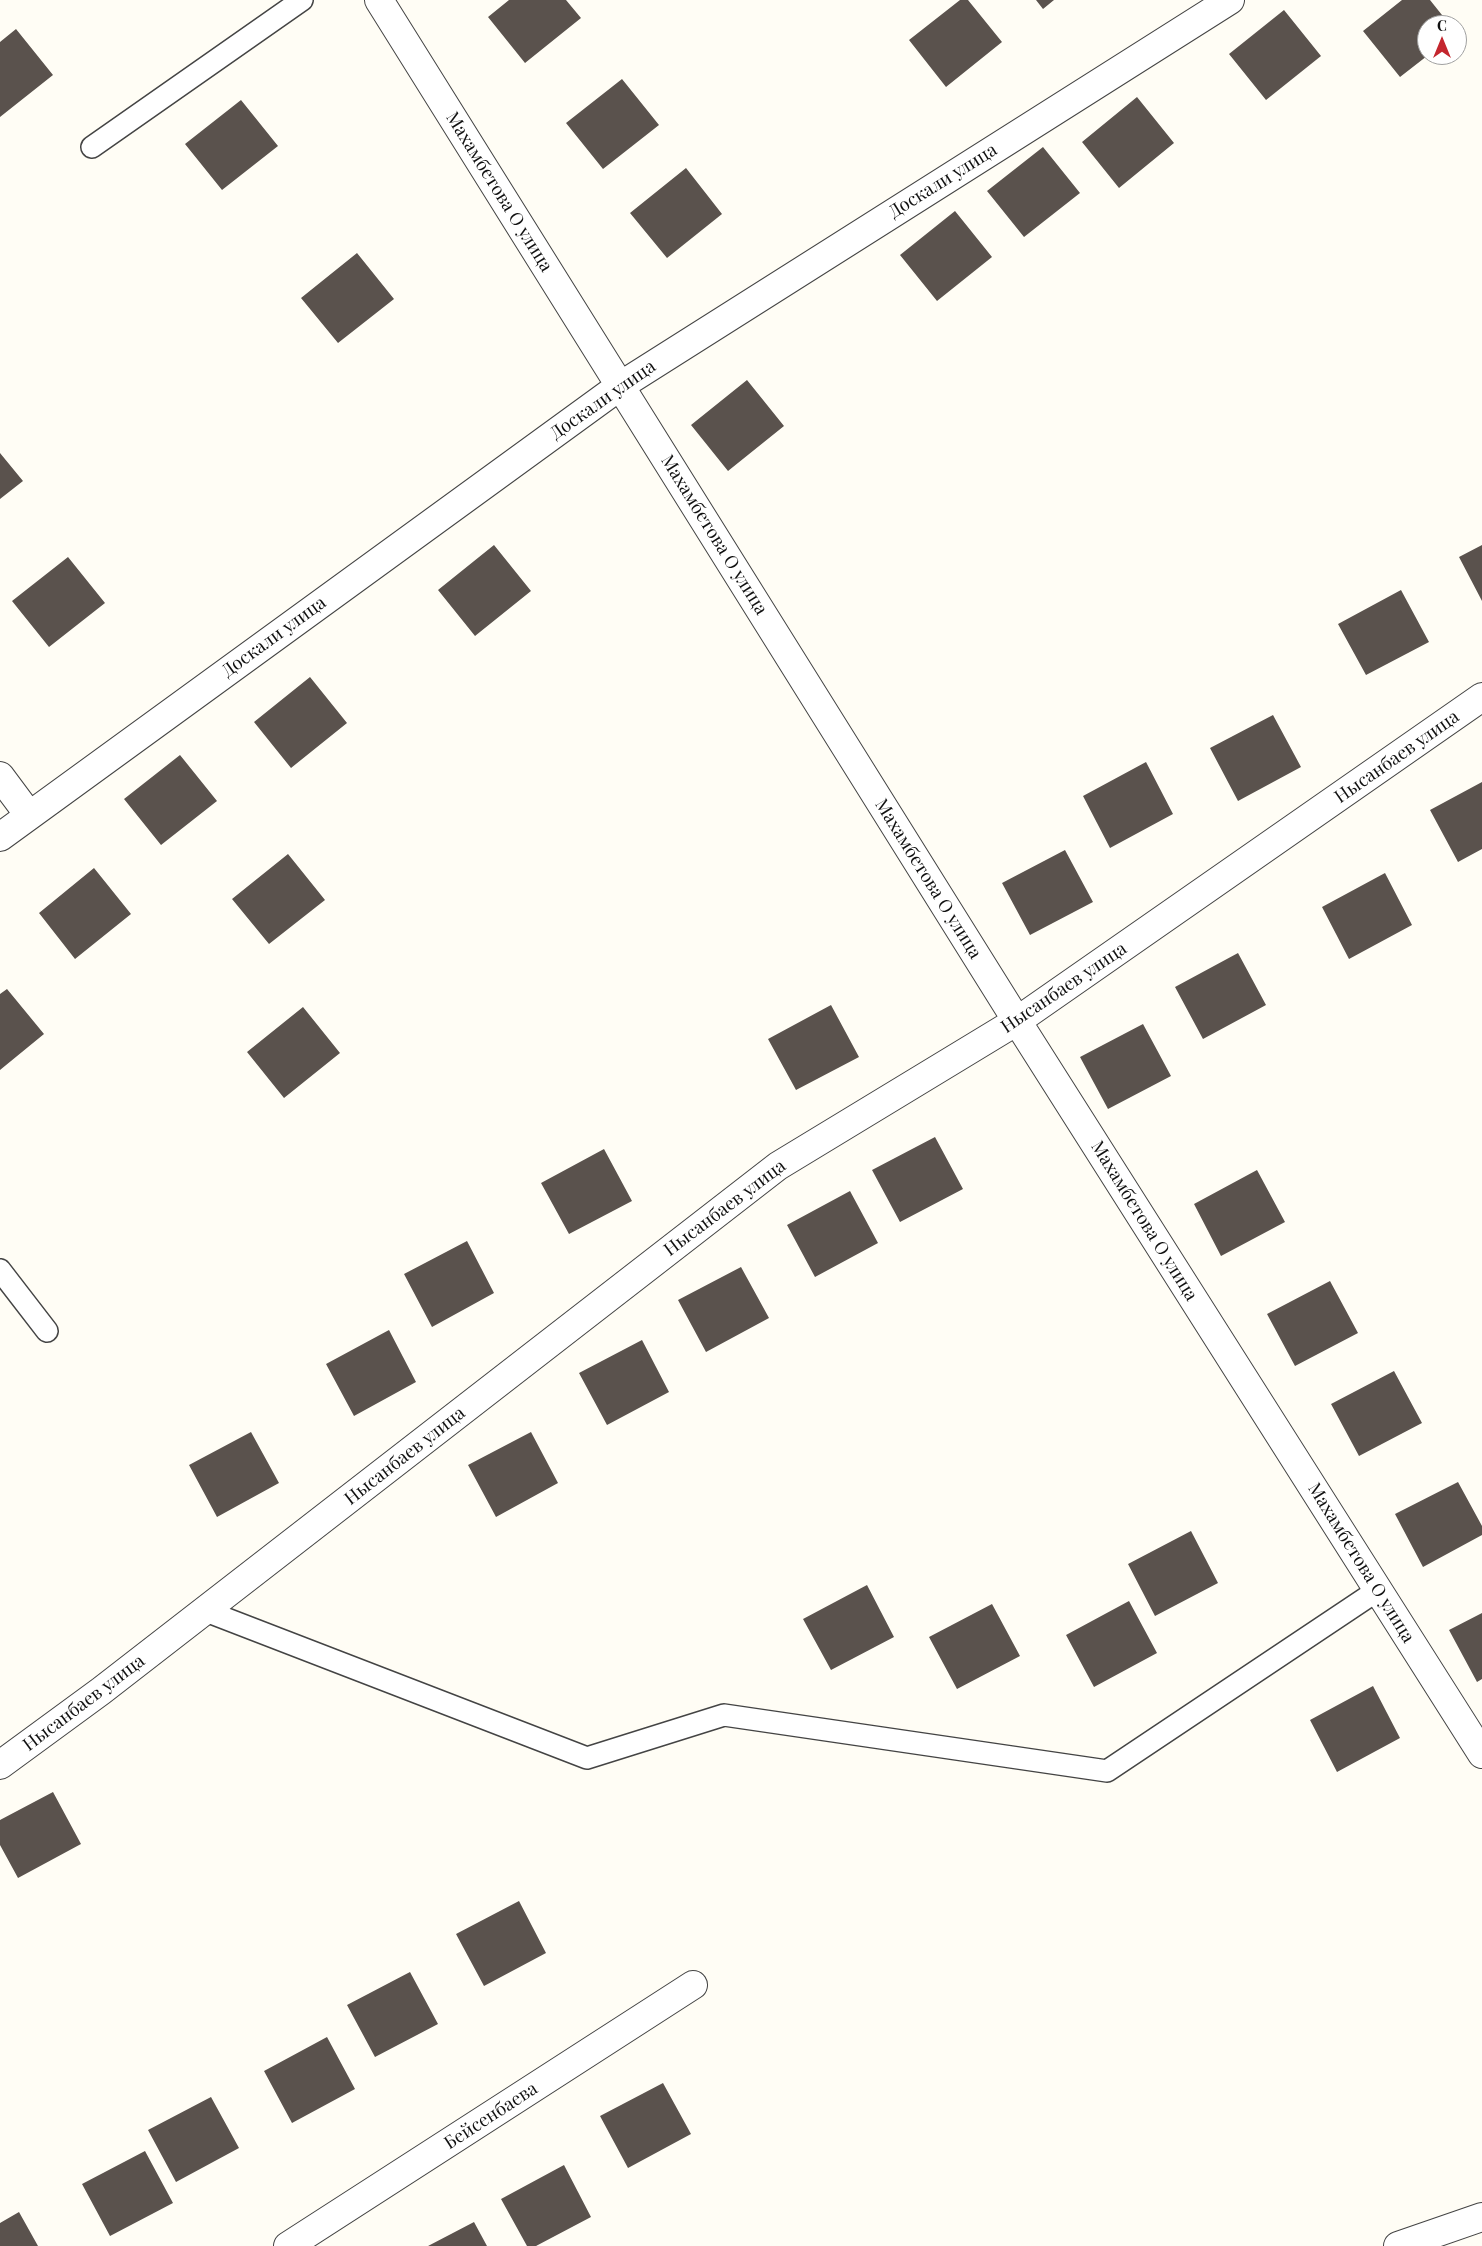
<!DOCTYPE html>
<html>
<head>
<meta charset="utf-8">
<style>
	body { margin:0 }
	#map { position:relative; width:1482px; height:2246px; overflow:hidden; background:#fffdf5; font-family:"Playfair Display",serif }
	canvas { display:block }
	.north { position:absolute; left:1417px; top:15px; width:50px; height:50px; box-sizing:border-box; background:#fff; border:1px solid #a0a0a0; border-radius:50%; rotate:0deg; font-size:14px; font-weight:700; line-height:20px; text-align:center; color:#111 }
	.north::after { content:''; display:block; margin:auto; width:18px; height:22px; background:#c4262e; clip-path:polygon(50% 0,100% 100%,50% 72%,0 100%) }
</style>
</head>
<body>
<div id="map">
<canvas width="1482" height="2246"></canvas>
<div class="north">С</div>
</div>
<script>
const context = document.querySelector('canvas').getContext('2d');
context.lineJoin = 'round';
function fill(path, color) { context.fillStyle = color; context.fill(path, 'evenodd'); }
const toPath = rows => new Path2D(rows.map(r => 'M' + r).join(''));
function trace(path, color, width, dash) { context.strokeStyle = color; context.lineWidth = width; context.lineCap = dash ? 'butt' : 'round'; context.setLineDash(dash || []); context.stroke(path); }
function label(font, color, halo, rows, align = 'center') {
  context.font = font + ' "Playfair Display",serif'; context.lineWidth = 5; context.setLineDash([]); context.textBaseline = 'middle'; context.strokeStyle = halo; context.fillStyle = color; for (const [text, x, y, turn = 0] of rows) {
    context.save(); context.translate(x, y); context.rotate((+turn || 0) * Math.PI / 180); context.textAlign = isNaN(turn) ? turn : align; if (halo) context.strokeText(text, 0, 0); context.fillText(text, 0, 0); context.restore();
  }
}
fill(toPath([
	[509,0,566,0,581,18,525,63,488,17],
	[960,0,968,0,1002,42,946,87,909,40],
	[1036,0,1054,0,1043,9],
	[1402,0,1430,0,1450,25,1427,25,1427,56,1400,77,1363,31],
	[1284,10,1321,56,1266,100,1229,54],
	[16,29,53,75,0,117,0,42],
	[622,79,659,125,603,169,566,123],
	[1137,97,1174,143,1119,188,1082,142],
	[241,100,278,146,222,190,185,144],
	[1043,147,1080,193,1024,237,987,191],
	[686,168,722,214,667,258,630,213],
	[955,211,992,257,937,301,900,255],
	[357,253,394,299,338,343,301,298],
	[747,380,784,426,728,471,691,425],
	[0,453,23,481,0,499],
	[494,545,531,591,475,636,438,590],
	[1482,545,1482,601,1459,557],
	[68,557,105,603,49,647,12,601],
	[1401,590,1429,642,1366,675,1338,624],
	[310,677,347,723,291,768,254,722],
	[1273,715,1301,767,1238,801,1210,748],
	[180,755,217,801,161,845,124,799],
	[1146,762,1173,814,1110,848,1083,796],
	[1482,782,1482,849,1458,862,1430,810],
	[1065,850,1093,902,1030,935,1002,883],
	[288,854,325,900,269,944,232,899],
	[94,868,131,914,75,959,39,913],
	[1385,873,1412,925,1349,959,1322,907],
	[1238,953,1266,1005,1203,1039,1175,987],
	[7,989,44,1034,0,1070,0,994],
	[831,1005,859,1057,796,1090,768,1039],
	[303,1007,340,1053,284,1098,247,1052],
	[1143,1024,1171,1076,1108,1109,1080,1057],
	[935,1137,963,1189,900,1222,872,1170],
	[604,1149,632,1201,569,1234,541,1183],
	[1257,1170,1285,1222,1221,1256,1194,1204],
	[850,1191,878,1243,815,1277,787,1225],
	[467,1241,494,1293,432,1327,404,1274],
	[741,1267,769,1318,706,1352,678,1300],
	[1330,1281,1358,1333,1295,1366,1267,1314],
	[389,1330,416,1382,354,1416,326,1364],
	[642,1340,669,1392,607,1425,579,1373],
	[1394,1371,1422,1423,1359,1456,1331,1404],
	[251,1432,279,1483,217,1517,189,1465],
	[531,1432,558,1483,496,1517,468,1465],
	[1458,1482,1482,1526,1482,1535,1423,1567,1395,1514],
	[1191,1531,1218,1583,1155,1616,1128,1564],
	[867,1585,894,1637,831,1670,803,1619],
	[1129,1601,1157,1653,1094,1687,1066,1635],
	[992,1604,1020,1656,957,1689,929,1637],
	[1482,1613,1482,1679,1477,1682,1449,1630],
	[1373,1686,1400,1738,1337,1772,1310,1720],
	[53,1792,81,1844,18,1878,0,1845,0,1820],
	[519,1901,546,1953,484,1986,456,1934],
	[410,1972,438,2024,375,2057,347,2005],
	[327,2037,355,2089,292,2123,264,2071],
	[663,2083,691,2134,628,2168,600,2116],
	[211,2097,239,2148,176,2182,148,2130],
	[145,2151,173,2203,110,2236,82,2184],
	[564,2165,591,2217,536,2246,527,2246,501,2199],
	[19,2212,38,2246,0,2246,0,2223],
	[474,2222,487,2246,428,2246]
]), '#5a524d');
const lane = toPath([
	[92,147,302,0],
	[0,1270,47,1331],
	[206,1611,587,1758,724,1715,1107,1771,1378,1590]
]);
const street = toPath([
	[379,0,1017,1021,1482,1754],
	[0,776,29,815],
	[0,837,620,386,1230,0],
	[0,1765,101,1691,778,1166,1017,1021,1482,697],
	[288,2246,693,1985],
	[1398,2246,1482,2217]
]);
trace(lane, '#444', 24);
trace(street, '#444', 30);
trace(lane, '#fff', 21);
trace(street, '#fff', 28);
label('18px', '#111', '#fff', [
	["Доскали улица",943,181,-32],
	["Махамбетова О улица",499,192,58],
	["Доскали улица",603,400,-35],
	["Махамбетова О улица",714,535,58],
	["Доскали улица",274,637,-36],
	["Нысанбаев улица",1397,757,-35],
	["Махамбетова О улица",928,879,58],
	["Нысанбаев улица",1064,988,-34],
	["Нысанбаев улица",725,1208,-37],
	["Махамбетова О улица",1144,1221,58],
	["Нысанбаев улица",405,1456,-38],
	["Махамбетова О улица",1361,1563,58],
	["Нысанбаев улица",84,1703,-37],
	["Бейсенбаева",491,2116,-33]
]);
</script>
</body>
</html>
